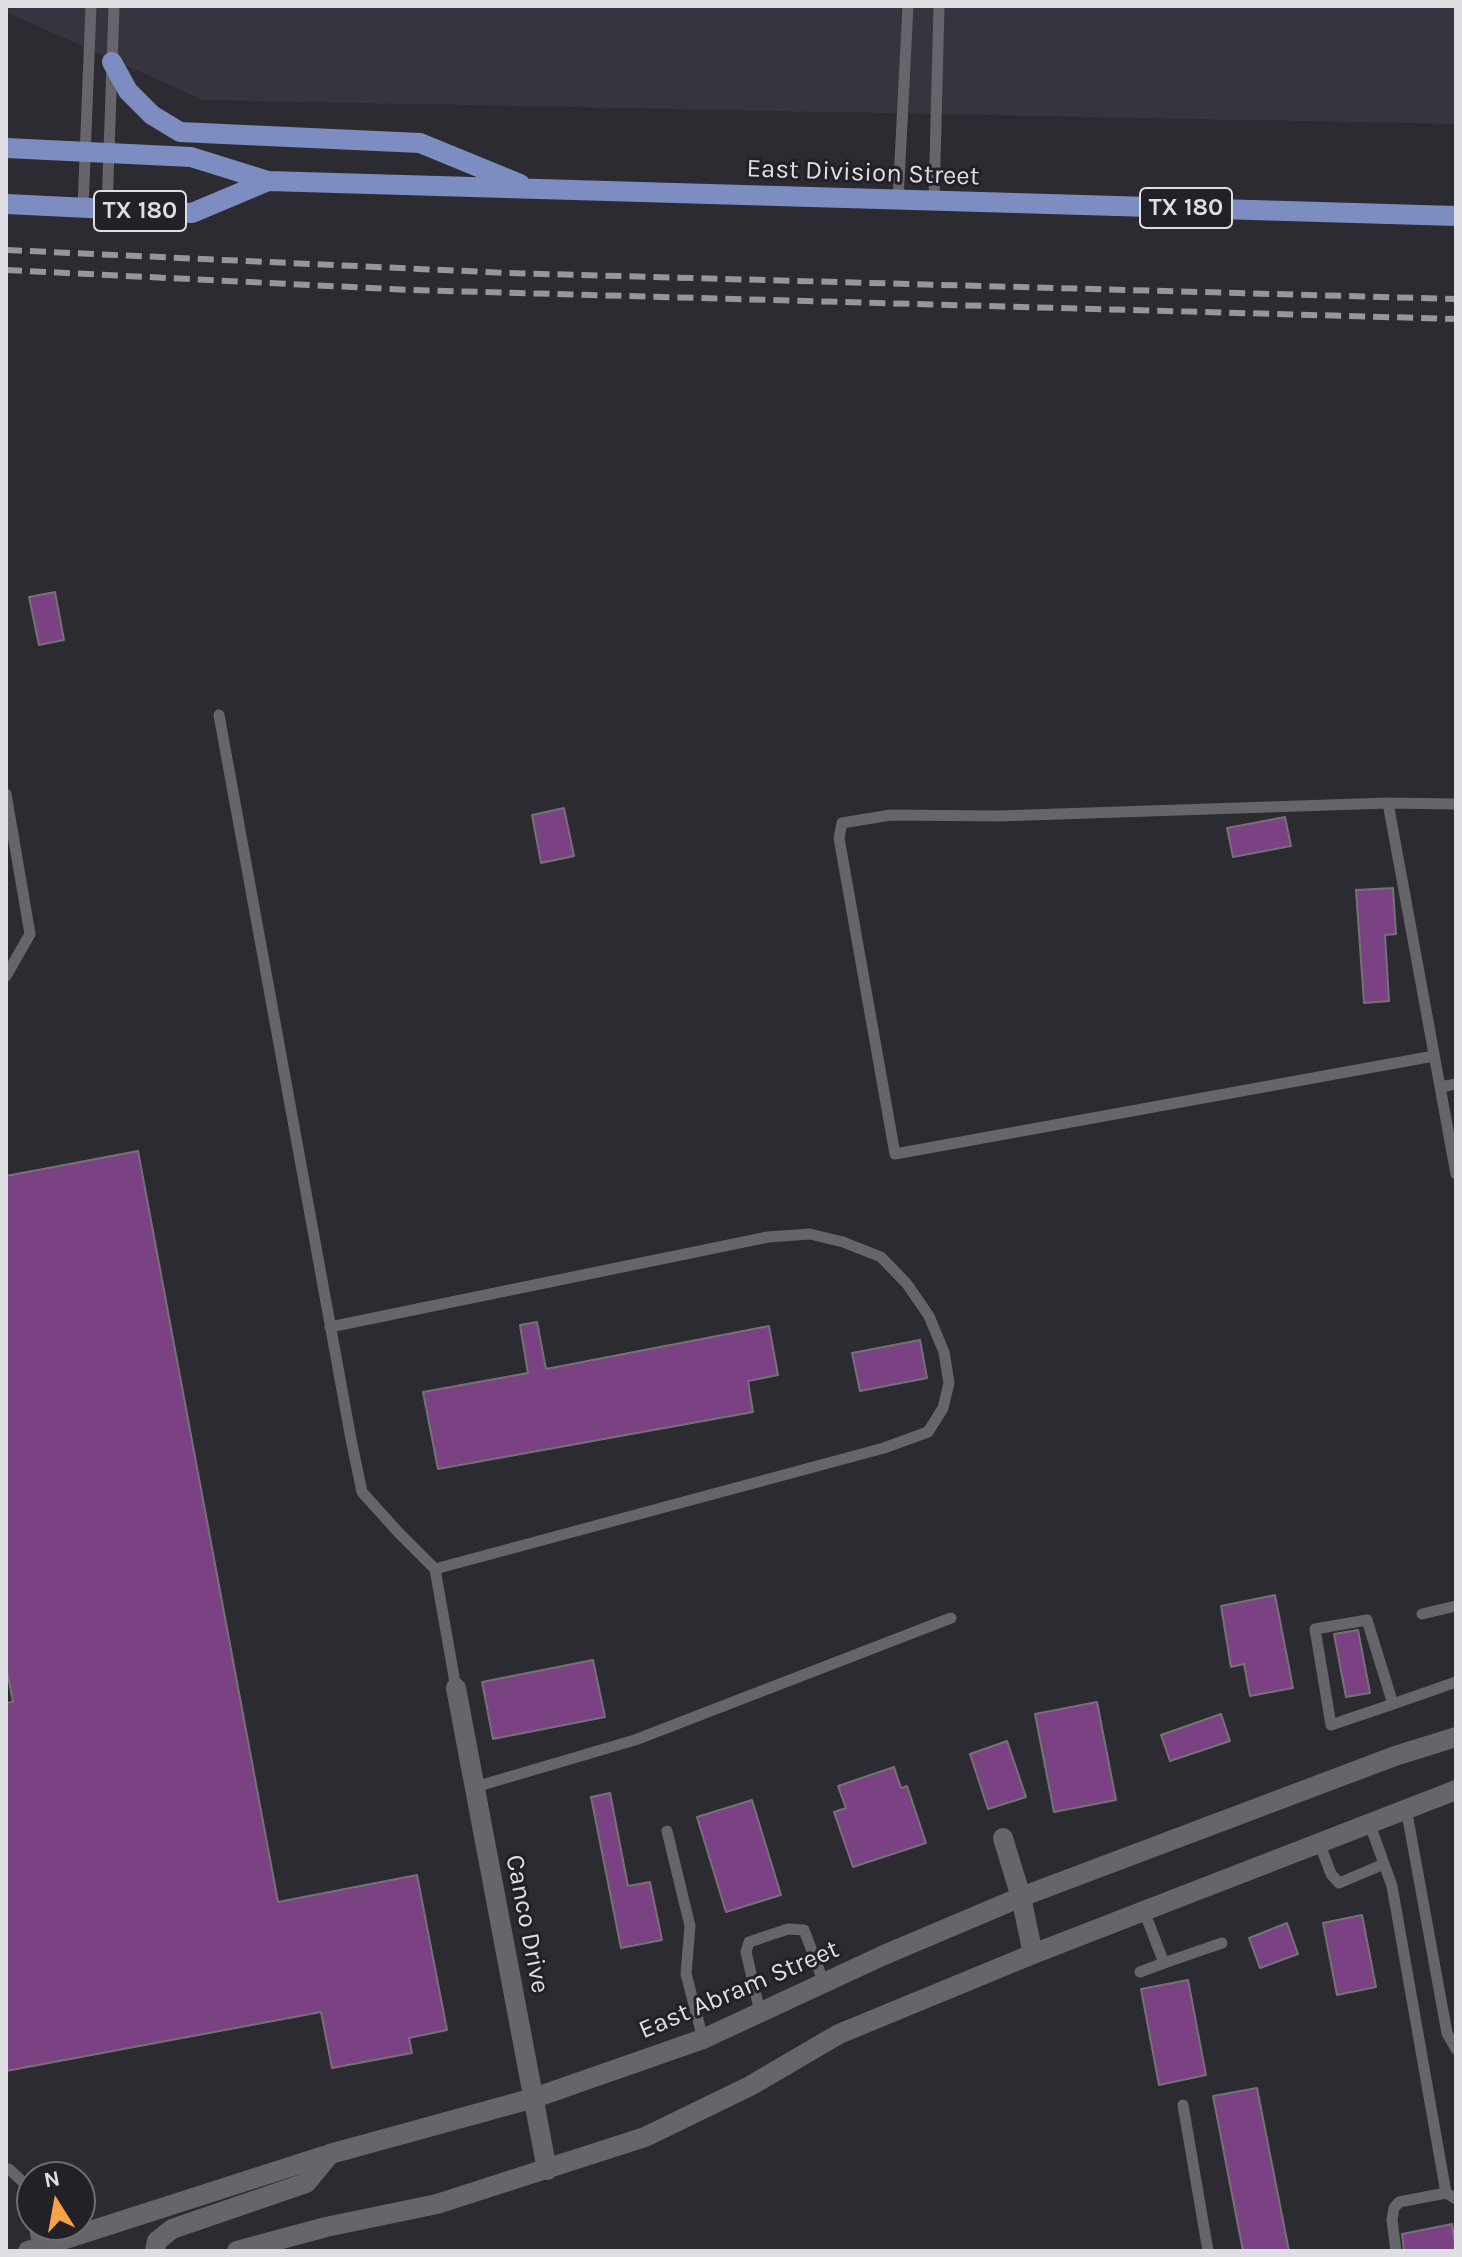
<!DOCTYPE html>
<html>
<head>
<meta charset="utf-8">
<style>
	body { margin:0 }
	#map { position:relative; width:1462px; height:2257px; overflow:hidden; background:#2c2b31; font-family:Karla,sans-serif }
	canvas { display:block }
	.frame { position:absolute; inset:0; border:8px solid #dfdee2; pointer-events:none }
	.north { position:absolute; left:16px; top:2161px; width:80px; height:80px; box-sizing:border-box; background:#232127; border:2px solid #6e6d72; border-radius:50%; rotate:349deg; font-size:22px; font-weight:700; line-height:32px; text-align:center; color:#dfdee2 }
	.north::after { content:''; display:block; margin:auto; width:28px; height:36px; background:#f6a247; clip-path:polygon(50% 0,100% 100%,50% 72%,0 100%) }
</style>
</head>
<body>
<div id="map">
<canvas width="1462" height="2257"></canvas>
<div class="frame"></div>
<div class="north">N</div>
</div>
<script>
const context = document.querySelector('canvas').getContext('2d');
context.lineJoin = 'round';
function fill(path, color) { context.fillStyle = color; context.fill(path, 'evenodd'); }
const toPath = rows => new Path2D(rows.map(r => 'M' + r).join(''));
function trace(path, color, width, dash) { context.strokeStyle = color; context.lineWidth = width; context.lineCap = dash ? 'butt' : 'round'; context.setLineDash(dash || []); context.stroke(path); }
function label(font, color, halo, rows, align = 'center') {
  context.font = font + ' Karla,sans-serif'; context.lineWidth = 6; context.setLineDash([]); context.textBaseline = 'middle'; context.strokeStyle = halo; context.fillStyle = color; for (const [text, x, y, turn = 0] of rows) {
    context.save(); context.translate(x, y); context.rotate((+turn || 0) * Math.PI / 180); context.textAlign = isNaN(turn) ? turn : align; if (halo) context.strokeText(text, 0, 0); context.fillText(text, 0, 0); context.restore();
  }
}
fill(toPath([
	[6,6,1456,6,1456,124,203,100,6,12]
]), '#373440');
const building = toPath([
	[55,592,64,640,39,645,29,597,55,592],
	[564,808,574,856,541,863,532,815,564,808],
	[1285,817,1291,846,1233,857,1227,828,1285,817],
	[1393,888,1396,934,1385,935,1389,1001,1364,1003,1356,890,1393,888],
	[138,1151,278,1902,417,1875,447,2030,409,2038,412,2053,332,2068,321,2012,6,2071,6,1703,13,1702,6,1666,6,1176,138,1151],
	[537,1322,546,1369,769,1326,778,1375,748,1381,753,1412,438,1469,423,1392,528,1373,520,1325,537,1322],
	[920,1340,927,1378,860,1391,852,1353,920,1340],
	[1275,1595,1293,1688,1250,1696,1244,1664,1231,1667,1221,1606,1275,1595],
	[1358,1630,1370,1693,1346,1697,1334,1634,1358,1630],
	[593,1660,605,1717,493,1739,482,1682,593,1660],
	[1097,1702,1116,1800,1054,1812,1035,1714,1097,1702],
	[1221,1714,1230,1741,1170,1761,1161,1735,1221,1714],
	[1007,1741,1026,1797,988,1809,970,1754,1007,1741],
	[894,1767,901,1788,907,1786,926,1843,853,1867,834,1812,846,1808,838,1786,894,1767],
	[610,1793,628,1886,650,1882,662,1940,621,1948,591,1797,610,1793],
	[752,1800,781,1895,726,1912,697,1817,752,1800],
	[1362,1915,1376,1987,1337,1995,1323,1923,1362,1915],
	[1287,1923,1298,1954,1260,1968,1249,1938,1287,1923],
	[1188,1980,1206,2075,1159,2085,1141,1989,1188,1980],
	[1257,2088,1289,2251,1243,2251,1213,2096,1257,2088],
	[1452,2224,1456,2251,1404,2251,1402,2234,1452,2224]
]);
fill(building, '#7a4283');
trace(building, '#767177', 2);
trace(toPath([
	[898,200,908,6],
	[934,201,939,6],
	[83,208,91,6],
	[107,209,114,6],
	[219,715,351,1439,362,1492,398,1532,435,1569,456,1688],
	[6,794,30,934,6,976],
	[1388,803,1456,804],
	[1434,1056,895,1154,839,838,842,823,891,815,999,816,1388,803,1456,1174],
	[1440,1087,1456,1084],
	[330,1327,768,1237,810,1234,843,1242,881,1257,907,1284,929,1316,944,1352,949,1383,943,1408,928,1432,884,1448,435,1569],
	[1422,1614,1456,1606],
	[1393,1704,1367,1620,1315,1629,1331,1725,1393,1704,1456,1682],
	[475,1787,635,1740,951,1618],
	[1406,1808,1447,2033,1456,2049],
	[1369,1822,1392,1886,1446,2193],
	[667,1831,690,1926,686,1974,703,2039],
	[1319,1842,1331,1874,1339,1883,1384,1864],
	[1144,1911,1164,1963,1222,1943],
	[1140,1972,1164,1963],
	[760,2012,746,1952,749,1942,788,1929,804,1930,824,1983],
	[1183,2105,1208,2251],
	[6,2170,9,2169,24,2183,32,2213],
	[34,2225,38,2247],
	[1396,2251,1392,2220,1394,2208,1399,2202,1446,2193,1456,2199]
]), '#67656c', 11);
trace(toPath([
	[456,1688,547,2170],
	[1003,1838,1021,1897,1033,1954]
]), '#67656c', 20);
trace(toPath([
	[28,2251,330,2154,534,2098,703,2039,884,1955,1021,1897,1395,1756,1456,1737],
	[155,2251,157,2241,172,2229,306,2183,330,2154],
	[237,2251,326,2227,437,2204,645,2137,750,2086,839,2034,1033,1954,1456,1790]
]), '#67656c', 20);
trace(toPath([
	[112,62,128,91,152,115,180,132,420,143,520,184],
	[6,148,191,157,268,181,1456,216],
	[6,204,192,213,268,181]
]), '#7d8cc1', 20);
trace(toPath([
	[6,250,508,273,1456,299],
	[6,270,411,290,1456,319]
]), '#97969b', 6, [16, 8]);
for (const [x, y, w] of [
	[1186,208,92],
	[140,211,92]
]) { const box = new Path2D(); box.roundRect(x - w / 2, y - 20, w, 40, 6); context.fillStyle = '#232127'; context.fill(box); trace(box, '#dfdee2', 2); }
label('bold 24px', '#dfdee2', null, [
	["TX 180",1186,208],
	["TX 180",140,211]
]);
label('26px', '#dfdee2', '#232127', [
	["East Division Street",863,173,2],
	["Canco Drive",527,1924,79],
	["East Abram Street",739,1990,-23]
]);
</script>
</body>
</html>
